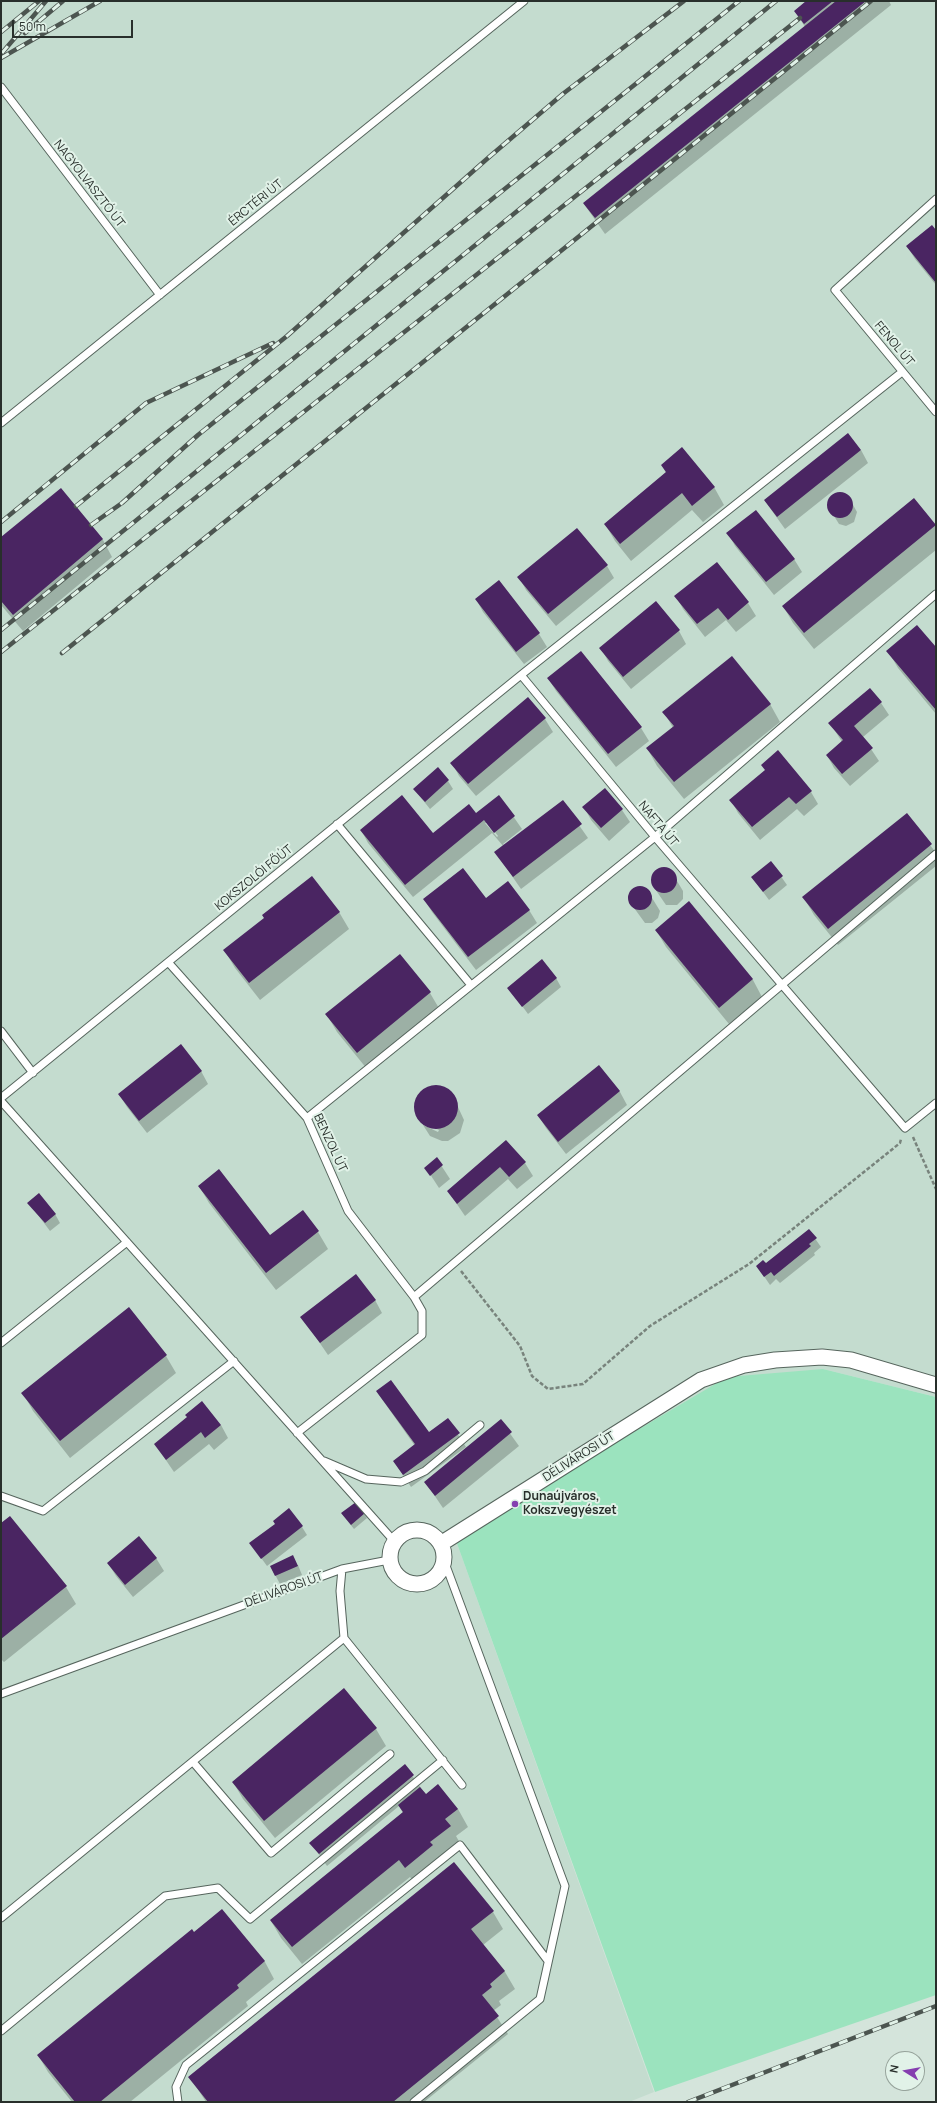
<!DOCTYPE html>
<html>
<head>
<meta charset="utf-8">
<style>
	body { margin:0 }
	#map { position:relative; width:937px; height:2103px; overflow:hidden; background:#d4e4db; font-family:Manrope,sans-serif }
	canvas { display:block }
	.frame { position:absolute; inset:0; border:2px solid #282f2b; pointer-events:none }
	.north { position:absolute; left:885px; top:2051px; width:40px; height:40px; box-sizing:border-box; background:#e1f2e8; border:1px solid #97a49c; border-radius:50%; rotate:281deg; font-size:11px; font-weight:700; line-height:16px; text-align:center; color:#282f2b }
	.north::after { content:''; display:block; margin:auto; width:14px; height:18px; background:#853eb0; clip-path:polygon(50% 0,100% 100%,50% 72%,0 100%) }
	.scale { position:absolute; left:12px; top:20px; width:121px; height:18px; box-sizing:border-box; border:2px solid #282f2b; border-top:0; padding-left:5px; font-size:12px; line-height:14px; white-space:nowrap; color:#282f2b; -webkit-text-stroke:3px #e1f2e8; paint-order:stroke }
</style>
</head>
<body>
<div id="map">
<canvas width="937" height="2103"></canvas>
<div class="frame"></div>
<div class="north">N</div>
<div class="scale">50 m</div>
</div>
<script>
const context = document.querySelector('canvas').getContext('2d');
context.lineJoin = 'round';
function fill(path, color) { context.fillStyle = color; context.fill(path, 'evenodd'); }
const toPath = rows => new Path2D(rows.map(r => 'M' + r).join(''));
function trace(path, color, width, dash) { context.strokeStyle = color; context.lineWidth = width; context.lineCap = dash ? 'butt' : 'round'; context.setLineDash(dash || []); context.stroke(path); }
function label(font, color, halo, rows, align = 'center') {
  context.font = font + ' Manrope,sans-serif'; context.lineWidth = 4; context.setLineDash([]); context.textBaseline = 'middle'; context.strokeStyle = halo; context.fillStyle = color; for (const [text, x, y, turn = 0] of rows) {
    context.save(); context.translate(x, y); context.rotate((+turn || 0) * Math.PI / 180); context.textAlign = isNaN(turn) ? turn : align; if (halo) context.strokeText(text, 0, 0); context.fillText(text, 0, 0); context.restore();
  }
}
fill(toPath([
	[1,1,936,1,936,1397,823,1369,455,1538,654,2092,629,2102,1,2102]
]), '#c4dccf');
fill(toPath([
	[823,1369,936,1397,936,1995,655,2092,455,1538,727,1377]
]), '#9be3be');
fill(toPath([
	[808,1,889,1,891,5,605,234,584,204,805,27,795,11],
	[936,231,936,285,915,259,907,246],
	[861,450,868,463,785,529,765,501],
	[662,465,714,487,724,505,703,522,692,510,631,561,615,541,605,524,666,473],
	[61,489,103,540,112,557,23,631,1,605,1,539],
	[838,493,848,496,857,512,854,522,846,526,839,524,829,508,830,500],
	[914,499,936,526,936,550,814,649,793,623,783,606],
	[728,533,794,559,802,572,774,595,735,546],
	[717,563,748,603,756,616,736,632,726,620,705,637,683,609,676,596],
	[607,566,614,578,556,626,526,590,519,577],
	[499,581,539,634,547,647,524,664,483,612,476,599],
	[656,602,679,631,686,644,631,689,608,661,601,648],
	[936,649,936,714,898,668,888,651],
	[548,678,641,728,649,741,616,767,556,691],
	[528,699,545,719,553,732,476,796,459,776,452,763],
	[881,703,889,715,863,737,879,761,850,786,834,768,827,755,842,742,830,723],
	[770,704,780,722,684,799,657,766,647,748,673,728,664,712],
	[448,781,453,789,430,809,414,789],
	[605,789,622,810,630,822,609,841,591,820,584,807],
	[811,792,818,804,804,816,797,809,760,840,738,813,731,800],
	[499,796,522,829,503,844,505,846,562,801,588,838,521,889,496,853,504,847,492,833,413,897,368,843,361,830,433,835,476,815],
	[485,823,488,823,498,836,497,837],
	[907,814,936,853,936,866,838,945,814,915,804,898],
	[771,862,787,885,769,900,752,877],
	[663,868,671,871,683,891,683,899,677,905,666,905,653,886,653,875],
	[635,888,646,888,660,911,658,918,652,923,645,923,629,901,630,893],
	[424,899,486,899,529,910,537,923,476,970,432,912],
	[689,903,753,980,762,997,729,1024,666,947,656,930],
	[339,912,349,929,260,1000,235,968,225,951],
	[400,955,430,993,440,1010,367,1069,337,1032,327,1015],
	[556,978,561,987,528,1014,509,988],
	[599,1066,620,1092,627,1105,566,1154,546,1128,538,1115],
	[201,1071,208,1084,147,1133,127,1107,119,1094],
	[433,1086,440,1086,452,1094,464,1120,460,1133,448,1141,442,1141,430,1136,423,1125,438,1132,439,1130,422,1122,415,1110,417,1097,421,1092],
	[506,1141,525,1163,533,1176,517,1189,508,1179,465,1216,448,1191],
	[437,1159,450,1179,439,1188,426,1168],
	[199,1186,270,1236,302,1211,318,1232,328,1249,276,1290,209,1203],
	[29,1203,55,1214,60,1223,50,1231],
	[809,1230,821,1247,814,1253,815,1255,780,1283,776,1279,770,1285,757,1266,766,1265],
	[375,1300,382,1313,328,1355,302,1317],
	[129,1308,166,1356,176,1373,70,1458,33,1411,23,1393],
	[377,1392,429,1433,448,1419,466,1447,411,1487,394,1461,415,1446],
	[501,1421,519,1446,443,1508,426,1483],
	[221,1425,228,1438,214,1450,209,1444,174,1472,155,1444],
	[355,1503,367,1518,354,1529,342,1514],
	[276,1524,302,1527,307,1535,267,1566,251,1544],
	[1,1525,66,1587,76,1604,4,1662,1,1659],
	[156,1558,164,1571,133,1597,116,1576,108,1563],
	[298,1565,302,1575,280,1584,271,1567],
	[344,1690,376,1729,386,1746,275,1838,243,1799,233,1782],
	[405,1766,426,1795,438,1785,458,1809,468,1827,456,1836,460,1843,416,1884,410,1877,302,1964,281,1938,271,1921,403,1813,399,1806,327,1866,311,1843],
	[454,1863,493,1912,503,1929,483,1945,505,1972,515,1989,499,2001,501,2005,493,2011,508,2034,424,2102,206,2102,190,2077],
	[222,1910,265,1962,274,1979,246,2002,248,2006,130,2102,72,2102,48,2072,38,2055]
]), '#0003');
fill(toPath([
	[806,1,833,1,804,24,794,11],
	[836,1,866,1,595,218,583,203],
	[932,225,936,230,936,283,906,246],
	[848,433,861,450,777,517,764,500],
	[682,447,715,487,692,506,682,493,620,544,604,524,666,472,661,465],
	[61,488,103,539,13,615,1,601,1,537],
	'827 505a13 13 0 1 1 26 0a13 13 0 1 1-26 0Z',
	[914,498,936,525,804,633,782,606],
	[756,510,795,559,766,582,726,533],
	[577,528,608,565,548,614,517,577],
	[717,562,749,602,728,620,718,608,697,624,674,596],
	[499,580,540,633,516,652,475,599],
	[656,601,680,630,623,677,599,648],
	[917,625,936,647,936,710,886,651],
	[581,651,642,727,608,754,547,678],
	[732,656,771,704,674,782,646,748,674,726,662,712],
	[870,688,882,702,854,726,873,748,842,774,826,755,843,740,828,723],
	[528,697,546,718,468,784,450,763],
	[778,750,812,791,796,804,789,797,752,827,729,800,765,770,761,765],
	[438,767,449,780,425,802,413,789],
	[605,788,623,809,601,828,582,807],
	[402,795,433,833,469,804,476,813,499,795,515,816,494,833,484,820,405,885,360,830],
	[563,800,582,824,513,877,494,852],
	[907,813,932,844,828,929,802,897],
	[771,861,783,876,763,892,751,877],
	'651 880a13 13 0 1 1 26 0a13 13 0 1 1-26 0Z',
	[463,868,486,898,508,881,530,910,468,957,423,899],
	[312,876,340,912,249,983,223,950,264,918,262,915],
	'628 898a12 12 0 1 1 24 0a12 12 0 1 1-24 0Z',
	[689,901,753,979,719,1008,655,930],
	[400,954,431,992,357,1053,325,1014],
	[542,959,557,978,522,1007,507,988],
	[181,1044,202,1071,139,1121,118,1094],
	[599,1065,620,1091,558,1142,537,1115],
	'414 1107a22 22 0 1 1 44 0a22 22 0 1 1-44 0Z',
	[506,1140,526,1162,509,1177,500,1167,457,1204,447,1191],
	[437,1157,443,1165,430,1176,424,1168],
	[219,1169,270,1235,303,1210,319,1231,266,1273,198,1186],
	[39,1193,56,1214,45,1223,27,1203],
	[809,1229,817,1238,809,1244,811,1246,774,1276,771,1272,764,1277,756,1266,763,1260,766,1263],
	[356,1274,376,1300,320,1343,300,1317],
	[129,1307,167,1355,60,1441,21,1393],
	[391,1380,429,1432,448,1418,460,1433,403,1475,393,1461,415,1444,376,1391],
	[202,1401,221,1425,205,1438,201,1432,166,1460,154,1444,187,1417,185,1415],
	[501,1419,512,1432,435,1496,424,1482],
	[356,1502,365,1513,351,1525,341,1513],
	[289,1508,303,1526,261,1559,249,1543,275,1524,273,1521],
	[10,1516,67,1586,1,1639,1,1523],
	[139,1536,157,1558,125,1585,107,1563],
	[293,1555,298,1566,275,1576,270,1566],
	[344,1688,377,1728,264,1821,232,1782],
	[405,1764,414,1775,319,1854,309,1843],
	[438,1784,458,1809,445,1819,451,1826,430,1842,433,1845,405,1868,399,1860,292,1947,270,1920,403,1812,398,1805,420,1787,426,1794],
	[454,1862,494,1911,471,1929,505,1971,490,1984,492,1987,482,1995,499,2016,393,2102,208,2102,188,2077],
	[222,1909,265,1961,237,1985,239,1988,100,2102,75,2102,37,2055,192,1929,194,1932]
]), '#4a2562');
const service = toPath([
	[1,87,160,295],
	[936,199,835,290,936,412],
	[1,423,524,1],
	[521,675,655,837,905,1128,936,1103],
	[337,824,471,985],
	[168,962,307,1118,348,1211,414,1297,422,1311,422,1335,297,1433],
	[1,1031,33,1073],
	[1,1098,521,675,902,372],
	[1,1101,394,1541],
	[307,1118,655,837,936,594],
	[414,1297,936,854],
	[1,1343,127,1242],
	[324,1461,366,1479,401,1482,425,1471,480,1425],
	[1,1496,43,1511,234,1361],
	[344,1638,462,1785],
	[1,1694,342,1569,389,1560],
	[193,1762,271,1853,390,1754],
	[1,1918,344,1638,340,1591,342,1569],
	[1,2031,165,1896,218,1888,250,1919,443,1760],
	[178,2102,176,2087,186,2065,460,1845,548,1961],
	[414,2102,540,1999,565,1886,445,1563]
]);
const minor = toPath([
	'390 1557a27 27 0 1 1 54 0a27 27 0 1 1-54 0Z',
	[442,1543,701,1380,744,1365,775,1360,822,1357,851,1360,936,1385]
]);
trace(service, '#56655d', 9);
trace(minor, '#56655d', 17);
trace(toPath([
	[913,1137,936,1189],
	[461,1271,520,1346,532,1376,548,1389,583,1384,650,1326,749,1264,900,1143,901,1139]
]), '#78837c', 2.5, [4, 2]);
trace(service, '#fff', 7);
trace(minor, '#fff', 15);
const rail = toPath([
	[1,32,39,1],
	[25,33,63,1],
	[2,53,46,1],
	[1,58,100,1],
	[76,506,287,336,488,158,564,93,684,1],
	[1,522,146,403,273,343],
	[91,525,122,503,198,435,739,1],
	[1,630,776,1],
	[1,652,800,18],
	[62,653,871,1],
	[688,2102,936,2006]
]);
trace(rail, '#4c5550', 4.5);
trace(rail, '#e1f2e8', 3, [9]);
for (const [x, y, r, color] of [
	[515,1504,4,"#853eb0"]
]) { const dot = new Path2D(); dot.arc(x, y, r, 0, 2 * Math.PI); context.fillStyle = color; context.fill(dot); trace(dot, '#e1f2e8', 1.5); }
label('12px', '#282f2b', '#e1f2e8', [
	["NAGYOLVASZTÓ ÚT",89,184,52],
	["ÉRCTÉRI ÚT",256,203,-39],
	["FENOL ÚT",894,344,50],
	["NAFTA ÚT",658,824,50],
	["KOKSZOLÓI FŐÚT",254,878,-39],
	["BENZOL ÚT",330,1143,65],
	["DÉLIVÁROSI ÚT",579,1457,-32],
	["DÉLIVÁROSI ÚT",284,1590,-20]
]);
label('bold 12px', '#282f2b', '#e1f2e8', [
	["Dunaújváros,",523,1497],
	["Kokszvegyészet",523,1511]
], 'left');
</script>
</body>
</html>
